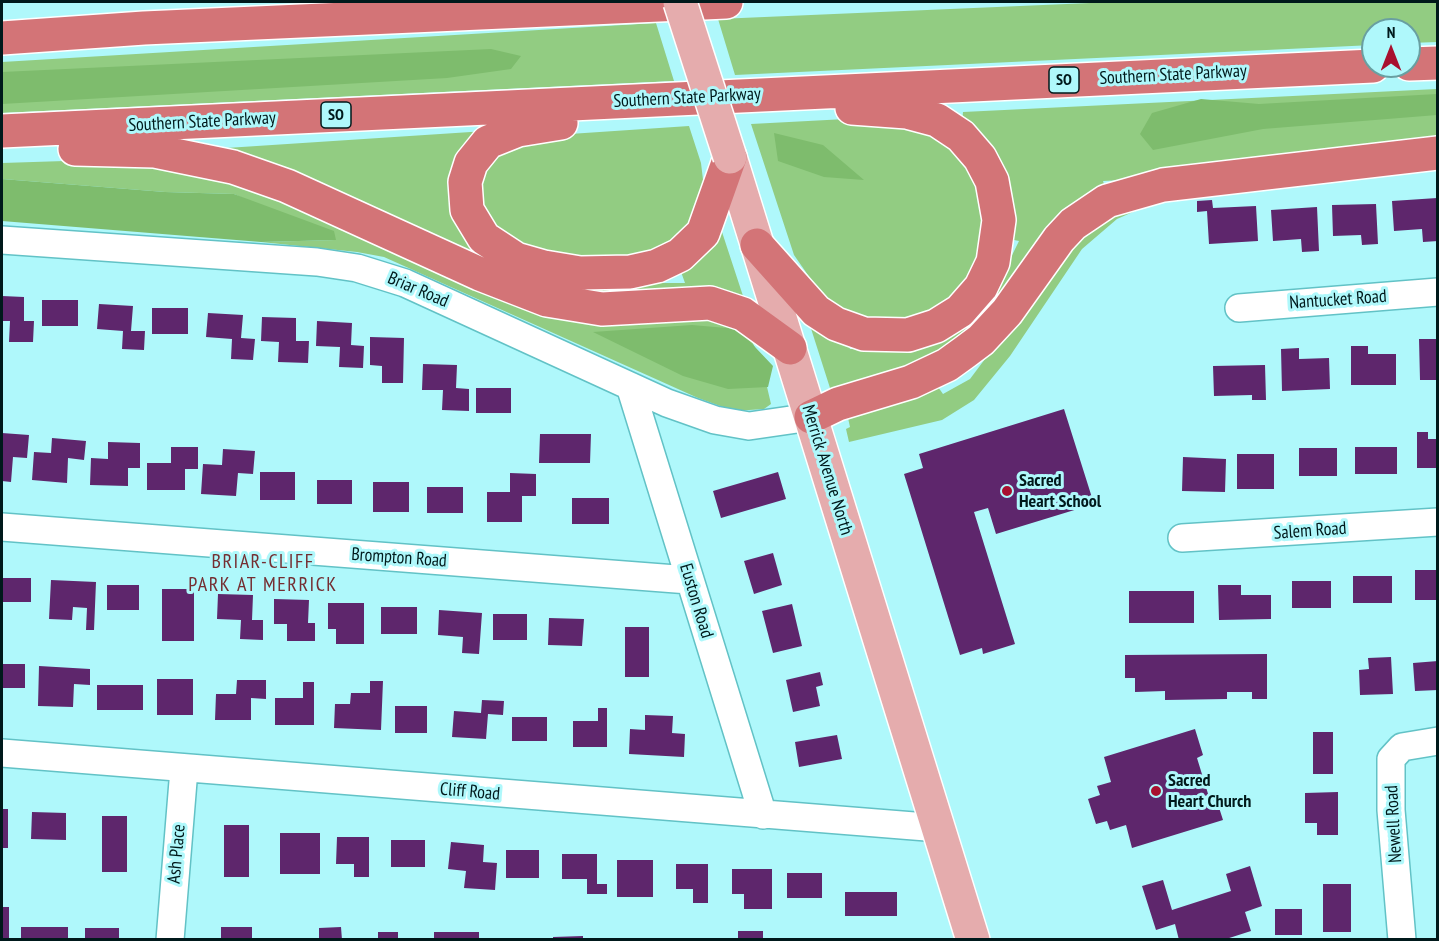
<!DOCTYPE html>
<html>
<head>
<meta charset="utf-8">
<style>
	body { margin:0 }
	#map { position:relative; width:1439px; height:941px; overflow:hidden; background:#aff8fb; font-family:"PT Sans Narrow",sans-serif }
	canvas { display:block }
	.frame { position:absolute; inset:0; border:3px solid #00191b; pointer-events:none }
	.north { position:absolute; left:1361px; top:18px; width:60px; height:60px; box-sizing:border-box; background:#aff8fb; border:2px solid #699fa1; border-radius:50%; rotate:0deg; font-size:16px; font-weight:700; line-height:24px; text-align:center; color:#00191b }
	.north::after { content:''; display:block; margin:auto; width:21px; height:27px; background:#a8102f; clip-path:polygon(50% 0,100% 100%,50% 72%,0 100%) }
</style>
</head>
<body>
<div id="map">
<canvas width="1439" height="941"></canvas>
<div class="frame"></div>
<div class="north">N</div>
</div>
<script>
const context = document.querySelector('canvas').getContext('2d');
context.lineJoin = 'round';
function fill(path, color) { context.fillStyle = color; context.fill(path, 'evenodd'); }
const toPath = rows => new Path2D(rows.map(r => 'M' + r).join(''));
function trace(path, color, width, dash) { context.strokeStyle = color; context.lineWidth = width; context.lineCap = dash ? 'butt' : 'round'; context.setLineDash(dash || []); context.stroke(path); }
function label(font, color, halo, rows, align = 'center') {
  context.font = font + ' "PT Sans Narrow",sans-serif'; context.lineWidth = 6; context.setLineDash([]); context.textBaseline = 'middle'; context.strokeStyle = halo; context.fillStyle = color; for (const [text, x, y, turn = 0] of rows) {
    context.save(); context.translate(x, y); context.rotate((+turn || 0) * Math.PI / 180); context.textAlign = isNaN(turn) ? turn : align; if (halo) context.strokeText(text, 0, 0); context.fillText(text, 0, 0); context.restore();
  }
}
fill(toPath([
	[1113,2,1437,2,1438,42,1409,43,1409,30,1373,30,1373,45,735,75,718,19],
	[656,23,674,81,2,113,2,62],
	[1437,89,1437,145,1145,179,1103,181,1106,190,982,329,936,361,838,392,830,388,807,316,846,339,850,349,906,349,993,294,1019,241,1009,239,962,122,963,112],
	[884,117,927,128,957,151,984,193,989,241,960,297,910,325,860,325,826,301,794,255,751,124],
	[689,126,701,163,704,188,694,219,654,257,607,262,548,256,501,235,481,214,480,177,497,148,525,137],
	[486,131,474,242,468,257,211,149],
	[96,160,175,166,255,186,532,308,708,314,749,336,760,357,771,404,764,409,734,411,698,398,384,257,357,252,261,242,335,240,234,194,165,192,2,179,2,163],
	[1160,200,1117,219,1082,249,1010,356,974,400,942,420,849,442,846,429,850,427,848,418,936,384,943,394,970,379,1069,247,1096,221],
	[715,230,722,232,744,299,575,295,583,283,685,283,680,269]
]), '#92cc82');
fill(toPath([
	[491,49,521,56,511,69,447,78,2,104,2,72],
	[1437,94,1437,115,1263,129,1153,150,1140,134,1152,113,1201,99,1259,104],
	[774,133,823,145,864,180,824,177,778,161],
	[2,179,165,192,234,194,334,231,336,240,261,242,2,221],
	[692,325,738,329,773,366,768,387,728,389,683,376,593,332]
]), '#7ebc6d');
fill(toPath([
	[1437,198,1438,241,1423,242,1422,229,1394,231,1392,201],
	[1212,200,1213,208,1256,206,1258,241,1209,244,1207,211,1197,212,1197,201],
	[1376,204,1378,244,1362,245,1361,235,1333,236,1332,205],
	[1317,207,1319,251,1302,252,1301,239,1273,241,1271,210],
	[2,296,24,297,24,321,34,321,33,342,9,342,10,321,2,321],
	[42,300,78,300,78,326,42,326],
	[99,304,133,306,131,331,145,331,144,350,122,349,123,331,97,329],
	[152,308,188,308,188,334,152,334],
	[208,313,243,315,241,338,255,339,253,360,231,359,232,339,206,337],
	[262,317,296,318,296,341,309,341,308,363,278,362,279,342,261,341],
	[317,321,352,323,351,345,364,346,363,368,339,367,340,347,316,346],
	[370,337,404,338,403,383,382,383,382,366,370,365],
	[1419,339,1436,339,1438,380,1420,380],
	[1351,346,1368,346,1368,354,1396,354,1396,385,1351,385],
	[1299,348,1299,359,1329,358,1330,389,1282,391,1281,349],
	[423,364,457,365,456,388,469,389,469,411,442,410,443,390,422,390],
	[1265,365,1266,400,1252,400,1252,395,1214,396,1213,366],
	[476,388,511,388,511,413,476,413],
	[1064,409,1094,504,996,534,988,508,974,512,1015,644,983,654,982,648,960,655,904,474,923,468,919,454],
	[1417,432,1428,432,1428,439,1438,439,1438,468,1417,468],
	[2,433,29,435,27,458,13,457,11,482,2,481],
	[540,434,591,434,590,463,539,463],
	[52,438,86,441,84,460,68,458,67,483,32,480,34,452,51,453],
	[108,442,140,443,140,468,128,468,128,486,90,485,91,458,108,459],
	[171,447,198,447,198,469,185,469,185,490,147,490,147,463,171,463],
	[1355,447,1397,447,1397,474,1355,474],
	[1299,448,1337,448,1337,476,1299,476],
	[223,449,255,451,253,474,238,473,236,496,201,494,203,464,222,465],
	[1237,454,1274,454,1274,489,1237,489],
	[1183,457,1226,459,1225,492,1182,491],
	[260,472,295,472,295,500,260,500],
	[778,472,786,499,721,518,713,491],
	[510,473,536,474,536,496,522,496,522,522,487,522,487,492,510,492],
	[317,480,352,480,352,504,317,504],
	[373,482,409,482,409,512,373,512],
	[427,487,463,487,463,513,427,513],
	[572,498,609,498,609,524,572,524],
	[773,553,782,585,754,594,744,561],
	[1415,570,1438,570,1438,600,1415,600],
	[1353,576,1392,576,1392,603,1353,603],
	[2,578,31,578,31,602,2,602],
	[51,580,96,582,94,630,86,630,87,608,73,607,72,620,49,619],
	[1292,581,1331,581,1331,608,1292,608],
	[107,585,139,585,139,610,107,610],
	[1218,585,1241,585,1241,595,1271,595,1271,619,1219,620],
	[162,589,194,589,194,641,162,641],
	[1129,591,1194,591,1194,623,1129,623],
	[218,594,253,595,252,620,263,620,263,640,240,639,241,620,217,619],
	[274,599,309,600,308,623,315,623,315,641,287,641,287,624,274,624],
	[328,603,364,603,364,644,336,644,336,629,328,629],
	[792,604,802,646,773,653,762,611],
	[381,607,417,607,417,634,381,634],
	[439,610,482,613,479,654,462,653,463,637,438,635],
	[493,614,527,614,527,640,493,640],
	[549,618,584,619,582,646,548,645],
	[625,627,649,627,649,677,625,677],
	[1267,654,1267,699,1252,699,1252,692,1227,692,1227,699,1165,700,1165,691,1135,692,1135,678,1125,678,1125,655],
	[1391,657,1393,694,1360,695,1359,670,1369,669,1368,658],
	[1438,661,1438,690,1415,691,1413,663],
	[2,664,25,664,25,688,2,688],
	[39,666,90,669,90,685,74,684,73,707,38,706],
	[820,672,823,685,816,687,820,706,793,712,786,680],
	[157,679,193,679,193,715,157,715],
	[237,680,266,680,266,699,251,698,251,720,215,720,216,694,236,694],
	[370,681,383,681,381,730,334,728,335,704,350,704,351,693,370,693],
	[303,682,314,682,314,725,275,725,275,698,303,698],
	[97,685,143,685,143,710,97,710],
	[482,700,504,701,503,715,488,714,486,739,452,737,454,711,481,713],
	[395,706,427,706,427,733,395,733],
	[598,708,607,708,607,747,573,747,573,721,598,721],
	[645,715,673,716,672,733,685,734,684,757,629,754,630,729,645,730],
	[512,717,547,717,547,741,512,741],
	[1195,729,1203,755,1197,758,1209,797,1215,795,1223,820,1132,848,1126,825,1110,830,1107,821,1096,824,1088,799,1100,795,1097,786,1111,782,1104,757],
	[1313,732,1333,732,1333,774,1313,774],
	[837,735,842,759,799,767,795,742],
	[1338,792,1338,835,1317,835,1317,823,1305,823,1305,793],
	[2,809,8,809,8,848,2,848],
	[32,812,66,813,66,840,31,839],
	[102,816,127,816,127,872,102,872],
	[224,825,249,825,249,877,224,877],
	[280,833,320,833,320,874,280,874],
	[337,837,369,837,369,877,354,877,354,864,336,864],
	[391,840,425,840,425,867,391,867],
	[451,842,484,845,483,862,497,863,495,890,464,888,466,871,448,869],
	[506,850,539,850,539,878,506,878],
	[562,854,597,854,597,884,607,884,607,894,587,894,587,879,562,879],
	[617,860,653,860,653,897,617,897],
	[676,864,708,864,708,903,693,903,693,889,676,889],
	[1250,866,1262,906,1245,912,1251,931,1223,940,1179,940,1175,924,1156,930,1142,886,1163,880,1172,910,1231,891,1226,874],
	[732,869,772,869,772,909,744,909,744,894,732,894],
	[787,873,822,873,822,898,787,898],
	[1323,884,1351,884,1351,932,1323,932],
	[845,892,897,892,897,916,845,916],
	[2,907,9,907,9,940,2,940],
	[1275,909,1302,909,1302,935,1275,935],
	[21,927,68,927,68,940,21,940],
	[221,927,252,927,252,940,221,940],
	[341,927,342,940,319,940,319,928],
	[85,928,119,928,119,940,85,940],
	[738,931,763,931,763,940,738,940],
	[378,932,398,932,398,940,378,940],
	[434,932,479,932,479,940,434,940],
	[583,936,583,940,553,940,553,937]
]), '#5e266c');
const minor = toPath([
	[2,240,317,262,357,268,405,283,667,403,715,420,749,426,811,417],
	[1239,308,1438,292],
	[630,386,763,815],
	[2,527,689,580],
	[1182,538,1438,522],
	[2,753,939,828],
	[170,940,184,769],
	[1402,940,1391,810,1391,759,1402,747,1438,741]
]);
const major = toPath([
	[730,157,973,940]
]);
const highway = toPath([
	[2,38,144,28,726,2],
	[1409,64,1438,63],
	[561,123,518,130,488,142,471,163,465,182,467,210,484,238,516,259,544,267,580,273,630,272,657,266,680,255,703,233,730,157],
	[2,131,1373,66],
	[75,149,155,151,233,167,287,186,480,274,547,300,602,309,710,303,743,314,790,348],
	[757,245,816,311,836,324,864,334,908,335,936,326,960,311,981,287,993,262,999,220,992,181,980,158,961,136,937,120,907,112,852,108],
	[811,417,838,404,911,382,947,365,965,352,981,340,1007,312,1059,239,1073,224,1107,201,1163,185,1438,153]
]);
trace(minor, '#62c2c6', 30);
trace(major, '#fff', 36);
trace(highway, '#fff', 36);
trace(minor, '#fff', 27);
trace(major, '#e5acad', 33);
trace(highway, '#d37477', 33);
const majorBridge = toPath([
	[680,2,730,157]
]);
trace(majorBridge, '#fff', 36, []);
trace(majorBridge, '#e5acad', 33);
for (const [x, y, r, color] of [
	[1007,491,6,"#a8102f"],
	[1156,791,6,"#a8102f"]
]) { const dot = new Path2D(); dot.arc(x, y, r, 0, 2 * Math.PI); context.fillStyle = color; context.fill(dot); trace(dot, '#aff8fb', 2); }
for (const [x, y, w] of [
	[1064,80,30],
	[336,115,30]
]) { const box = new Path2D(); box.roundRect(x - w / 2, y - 13, w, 26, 4.5); context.fillStyle = '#aff8fb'; context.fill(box); trace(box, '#00191b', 1.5); }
label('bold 16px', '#00191b', null, [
	["SO",1064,80],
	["SO",336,115]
]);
label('18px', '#00191b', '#aff8fb', [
	["Southern State Parkway",1173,75,-3],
	["Southern State Parkway",687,98,-3],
	["Southern State Parkway",202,122,-3],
	["Briar Road",418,290,23],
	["Nantucket Road",1338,300,-4],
	["Merrick Avenue North",827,470,73],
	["Salem Road",1310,531,-4],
	["Brompton Road",399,558,4],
	["Euston Road",696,601,73],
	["Cliff Road",470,792,5],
	["Newell Road",1394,824,-93],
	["Ash Place",177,854,-85]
]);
label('bold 18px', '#00191b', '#aff8fb', [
	["Sacred",1019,481],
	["Heart School",1019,502],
	["Sacred",1168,781],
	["Heart Church",1168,802]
], 'left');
context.letterSpacing = '1.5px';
label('20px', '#752e32', '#aff8fb', [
	["BRIAR-CLIFF",263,562],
	["PARK AT MERRICK",263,585]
]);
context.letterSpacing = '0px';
</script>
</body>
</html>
